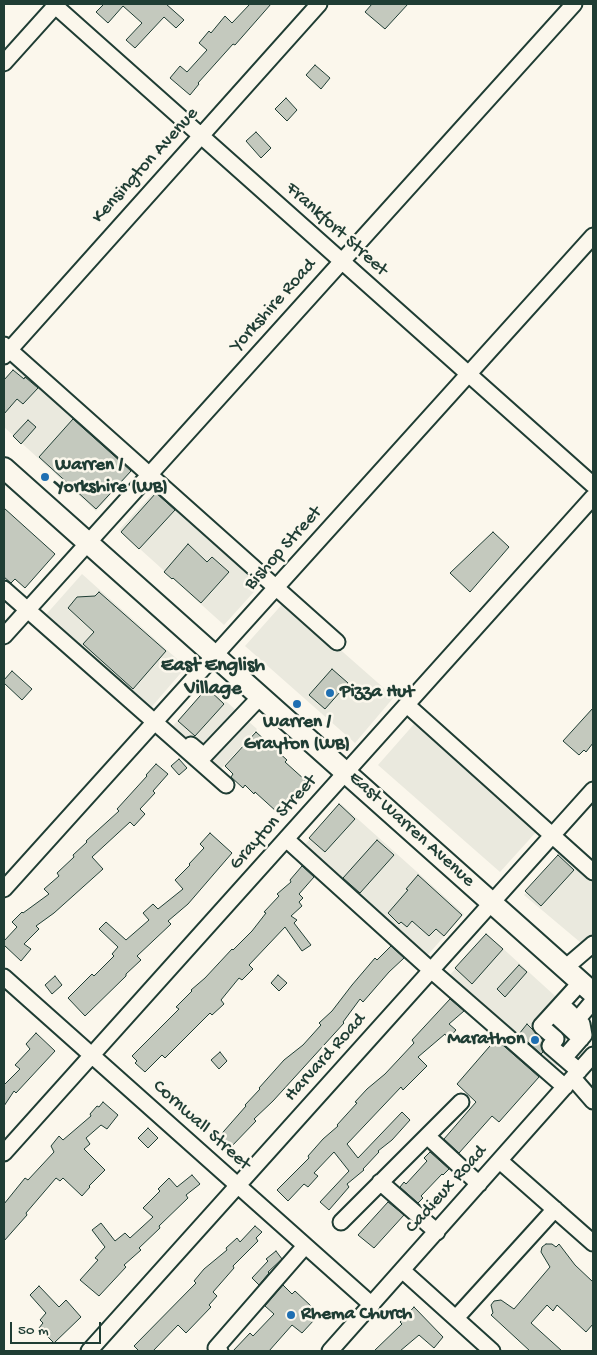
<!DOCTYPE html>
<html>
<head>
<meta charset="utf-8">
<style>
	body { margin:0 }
	#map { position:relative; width:597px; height:1355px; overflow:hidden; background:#fbf7ec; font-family:"Gochi Hand",sans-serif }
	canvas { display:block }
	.frame { position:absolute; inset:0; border:5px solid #1f3d34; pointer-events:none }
	.scale { position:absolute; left:10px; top:1322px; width:91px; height:22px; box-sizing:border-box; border:2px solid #1f3d34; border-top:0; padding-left:6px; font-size:15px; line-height:18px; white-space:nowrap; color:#1f3d34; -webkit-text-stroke:4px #fbf7ec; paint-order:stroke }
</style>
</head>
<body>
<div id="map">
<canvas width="597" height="1355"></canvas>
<div class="frame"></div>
<div class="scale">50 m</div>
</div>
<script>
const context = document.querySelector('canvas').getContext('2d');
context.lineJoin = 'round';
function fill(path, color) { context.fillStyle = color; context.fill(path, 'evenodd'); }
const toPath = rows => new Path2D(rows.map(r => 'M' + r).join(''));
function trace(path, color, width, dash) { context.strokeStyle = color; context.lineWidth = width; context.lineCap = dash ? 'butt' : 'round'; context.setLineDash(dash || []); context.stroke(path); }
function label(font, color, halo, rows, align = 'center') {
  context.font = font + ' "Gochi Hand",sans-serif'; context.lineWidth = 5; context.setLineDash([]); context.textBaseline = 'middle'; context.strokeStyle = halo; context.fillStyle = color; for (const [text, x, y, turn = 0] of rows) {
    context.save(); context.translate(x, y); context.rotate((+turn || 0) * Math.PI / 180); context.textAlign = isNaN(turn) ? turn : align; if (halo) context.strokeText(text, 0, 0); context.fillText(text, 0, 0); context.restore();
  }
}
fill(toPath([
	[19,365,134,469,96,511,4,427,4,382],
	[157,489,261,584,224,625,119,530],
	[82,574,186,667,148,711,43,618],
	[285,601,394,697,355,743,245,646],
	[209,686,257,729,218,772,170,729],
	[415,723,537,831,500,872,378,765],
	[341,804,464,914,425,958,302,848],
	[561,853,593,881,593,953,524,895],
	[487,934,554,995,589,1030,552,1071,448,977]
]), '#eae9de');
const building = toPath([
	[104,4,166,4,184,20,176,28,164,17,135,48,126,40,142,23,123,6,108,23,96,12,104,4],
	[250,4,271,4,235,45,233,44,198,83,199,84,190,95,170,78,180,66,187,72,207,50,199,43,209,31,211,33,225,16,232,23,250,4],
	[372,4,408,4,385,29,365,12,372,4],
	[315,65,330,78,321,89,306,75,315,65],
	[286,98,297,110,287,121,275,109,286,98],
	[256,132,271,148,261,158,246,141,256,132],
	[13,370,24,379,25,377,38,388,23,404,17,399,4,414,4,380,13,370],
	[73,419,131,471,96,509,39,457,73,419],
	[28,420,36,427,21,444,13,436,28,420],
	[156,493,175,510,139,549,121,532,156,493],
	[4,508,55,554,25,588,15,579,11,583,4,577,4,508],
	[493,532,509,547,470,592,450,573,493,532],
	[188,544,207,562,212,557,229,572,201,603,173,578,172,579,164,572,188,544],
	[99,592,166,651,133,689,83,644,94,632,68,608,77,597,95,596,99,592],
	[332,669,348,683,325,709,309,695,332,669],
	[12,671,32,689,22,700,4,683,4,680,12,671],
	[207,688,224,704,195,736,178,721,207,688],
	[593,708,593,743,586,752,584,750,579,755,563,741,593,708],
	[256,732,287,760,285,762,305,780,304,781,310,787,294,804,289,799,277,812,255,792,254,794,245,785,243,788,231,777,233,774,225,766,256,732],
	[179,759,187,768,179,775,171,766,179,759],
	[156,764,168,774,153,791,155,793,140,809,145,814,134,826,130,822,92,857,103,869,54,913,36,926,39,929,24,944,31,949,21,961,4,945,4,941,17,927,12,922,22,912,23,913,49,894,44,889,59,876,57,873,74,857,73,855,87,842,86,841,119,811,117,809,147,776,146,775,156,764],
	[339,804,355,819,325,852,309,838,339,804],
	[210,833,232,853,188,904,168,921,171,924,137,956,141,960,126,974,126,976,85,1016,68,998,92,974,94,976,114,956,112,954,118,947,99,929,106,922,126,940,149,920,143,913,153,904,158,909,183,889,175,880,190,865,189,864,204,848,200,844,210,833],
	[377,840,394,855,360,893,343,878,377,840],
	[558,855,574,870,541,906,525,891,558,855],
	[302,866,314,877,299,894,303,898,299,902,302,906,291,916,297,920,294,923,311,945,302,951,285,927,249,965,253,969,242,980,239,978,221,1000,224,1004,212,1015,210,1013,165,1058,162,1055,145,1072,135,1063,137,1061,132,1056,179,1009,176,1007,192,991,191,990,205,978,232,949,233,950,252,931,266,913,264,912,279,896,277,894,291,882,290,880,302,866],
	[418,875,462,915,444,936,436,929,429,936,412,921,407,927,401,922,399,924,388,913,408,890,406,889,418,875],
	[486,934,503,949,472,984,455,968,486,934],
	[391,946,404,958,389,972,363,1002,360,999,343,1022,344,1023,273,1101,254,1119,256,1121,229,1149,217,1139,246,1106,245,1105,260,1089,259,1088,284,1060,303,1045,321,1025,319,1023,332,1011,352,985,375,958,377,960,391,946],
	[519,965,527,972,505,997,497,989,519,965],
	[278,975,287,983,279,991,271,983,278,975],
	[55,976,62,985,52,994,45,985,55,976],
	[450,999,464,1011,449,1024,456,1030,448,1039,445,1034,418,1057,427,1066,403,1090,401,1087,347,1144,358,1158,402,1112,410,1120,392,1140,378,1151,379,1152,363,1169,364,1170,347,1184,349,1187,329,1210,320,1202,349,1171,334,1152,314,1173,318,1176,308,1187,304,1184,288,1201,277,1190,309,1158,308,1156,323,1139,338,1126,337,1125,357,1103,355,1102,367,1089,385,1074,414,1043,412,1040,450,999],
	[527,1024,543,1040,541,1045,543,1052,541,1054,519,1034,527,1024],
	[36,1033,55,1051,16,1093,14,1091,4,1106,4,1085,20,1069,15,1065,30,1049,26,1044,36,1033],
	[496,1039,539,1077,499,1122,492,1116,459,1153,444,1139,476,1102,457,1084,496,1039],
	[220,1052,227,1061,219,1069,211,1060,220,1052],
	[103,1102,118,1115,107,1129,101,1125,86,1138,90,1144,84,1149,105,1170,89,1186,90,1187,82,1196,63,1178,60,1181,56,1178,26,1213,27,1215,4,1241,4,1204,25,1178,28,1180,54,1152,51,1146,59,1136,63,1140,91,1116,90,1114,97,1106,99,1107,103,1102],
	[148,1128,158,1138,148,1148,138,1138,148,1128],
	[430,1152,449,1169,443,1175,442,1174,421,1196,423,1198,418,1203,400,1187,404,1182,406,1184,427,1161,424,1158,430,1152],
	[192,1175,200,1184,186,1195,188,1198,159,1226,160,1228,139,1248,141,1250,124,1265,126,1267,99,1296,80,1280,98,1260,95,1258,105,1247,92,1230,101,1223,115,1241,125,1233,130,1238,153,1217,143,1208,160,1191,158,1189,169,1178,177,1187,192,1175],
	[388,1202,404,1215,374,1248,358,1235,388,1202],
	[255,1226,262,1232,256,1238,258,1241,233,1266,234,1268,213,1292,217,1296,209,1305,211,1307,186,1333,178,1325,153,1351,139,1351,134,1346,196,1283,194,1281,204,1269,227,1250,226,1248,237,1238,240,1242,255,1226],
	[546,1244,552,1244,556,1247,559,1244,575,1265,593,1282,593,1324,586,1332,557,1305,553,1311,547,1305,531,1323,562,1351,530,1351,491,1315,493,1313,491,1305,494,1301,501,1300,514,1309,550,1267,541,1252,542,1247,546,1244],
	[276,1251,282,1259,268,1272,269,1273,259,1285,252,1278,268,1261,266,1259,276,1251],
	[283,1285,292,1294,295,1291,311,1306,306,1311,315,1319,302,1333,292,1325,269,1351,233,1351,250,1333,253,1336,274,1314,265,1306,283,1285],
	[39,1286,59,1307,66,1300,81,1317,54,1343,39,1328,43,1323,40,1320,46,1313,30,1295,39,1286],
	[414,1307,443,1337,434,1348,419,1335,400,1351,374,1351,402,1324,400,1322,414,1307]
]);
fill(building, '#c4c9be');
trace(building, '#1f3d34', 1);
const minor = toPath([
	[53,4,593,485],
	[4,63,57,4],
	[4,345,337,642],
	[4,356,319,4],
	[4,589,226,785],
	[4,636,574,4],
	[407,705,593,872],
	[191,745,204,756,260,697],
	[286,839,432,971,565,1087],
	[4,889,593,236],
	[565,968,593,944],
	[4,977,372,1305],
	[561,1004,582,1024,584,1035,564,1058],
	[553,1013,581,1039],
	[577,1020,593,1001],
	[579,1071,550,1046,556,1039,541,1026,581,982],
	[573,1078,593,1101],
	[427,1136,479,1184],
	[4,1153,593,497],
	[500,1161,593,1243],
	[380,1182,437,1232],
	[341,1222,461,1102],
	[402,1270,492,1351],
	[456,1318,555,1209],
	[89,1351,593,790],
	[220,1351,216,1348,305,1246],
	[330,1351,593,1055]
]);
const major = toPath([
	[4,468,593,993]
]);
trace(minor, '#1f3d34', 19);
trace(major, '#1f3d34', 24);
trace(minor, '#fbf7ec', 15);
trace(major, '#fbf7ec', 20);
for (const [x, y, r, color] of [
	[45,477,5,"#1f6fb2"],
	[330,693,5,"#1f6fb2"],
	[297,704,5,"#1f6fb2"],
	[535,1040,5,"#1f6fb2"],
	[291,1315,5,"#1f6fb2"]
]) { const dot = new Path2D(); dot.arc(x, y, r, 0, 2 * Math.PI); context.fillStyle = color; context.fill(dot); trace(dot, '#fbf7ec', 2); }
label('19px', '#1f3d34', '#fbf7ec', [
	["Kensington Avenue",146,166,-48],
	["Frankfort Street",336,230,42],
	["Yorkshire Road",274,306,-48],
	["Bishop Street",284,549,-48],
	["Grayton Street",274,823,-48],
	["East Warren Avenue",411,830,42],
	["Harvard Road",326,1058,-48],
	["Cornwall Street",201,1126,42],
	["Cadieux Road",447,1190,-48]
]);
label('bold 19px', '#1f3d34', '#fbf7ec', [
	["Warren /",55,466],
	["Yorkshire (WB)",55,488],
	["Pizza Hut",340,693],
	["Warren /",297,723,"center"],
	["Grayton (WB)",297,745,"center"],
	["Marathon",525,1040,"right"],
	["Rhema Church",301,1315]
], 'left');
label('bold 20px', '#1f3d34', '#fbf7ec', [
	["East English",213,667],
	["Village",213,690]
]);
</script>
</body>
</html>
